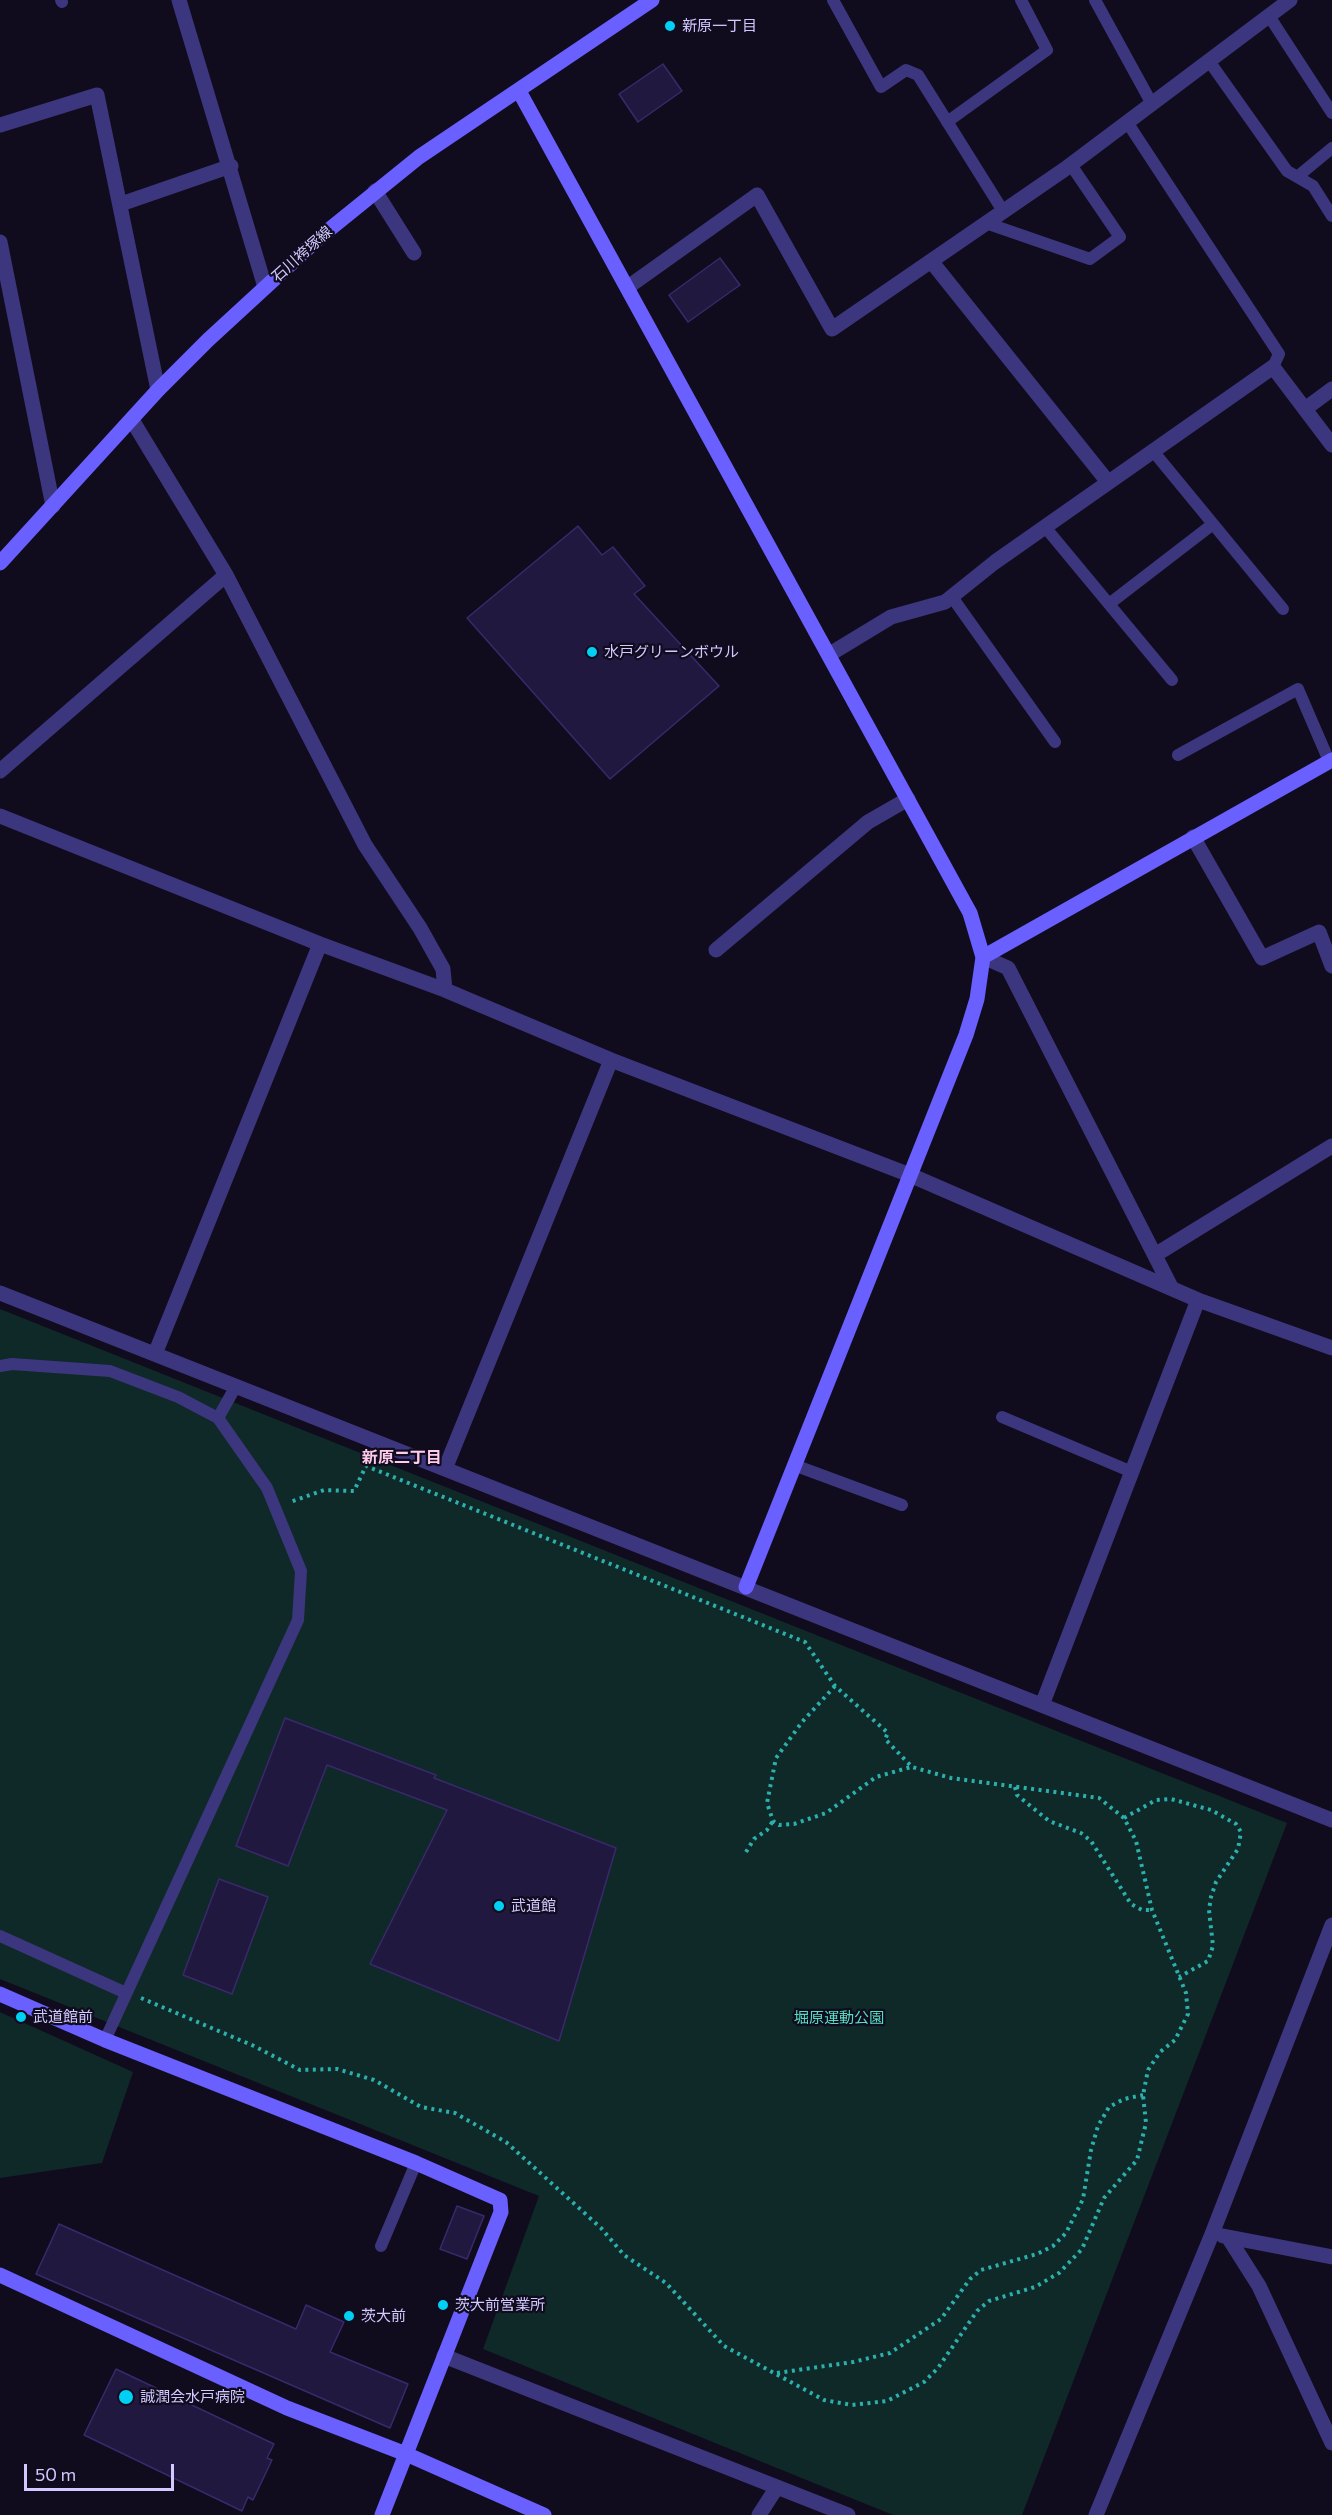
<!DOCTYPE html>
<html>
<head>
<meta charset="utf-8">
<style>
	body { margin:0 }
	#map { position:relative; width:1332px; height:2515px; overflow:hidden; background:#100c1e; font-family:Commissioner,sans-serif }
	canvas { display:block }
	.scale { position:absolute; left:24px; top:2464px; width:150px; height:27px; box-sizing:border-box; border:3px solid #d1c9ff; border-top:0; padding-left:8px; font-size:18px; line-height:21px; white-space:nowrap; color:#d1c9ff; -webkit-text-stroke:4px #100c1e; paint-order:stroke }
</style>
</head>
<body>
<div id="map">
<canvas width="1332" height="2515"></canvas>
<div class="scale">50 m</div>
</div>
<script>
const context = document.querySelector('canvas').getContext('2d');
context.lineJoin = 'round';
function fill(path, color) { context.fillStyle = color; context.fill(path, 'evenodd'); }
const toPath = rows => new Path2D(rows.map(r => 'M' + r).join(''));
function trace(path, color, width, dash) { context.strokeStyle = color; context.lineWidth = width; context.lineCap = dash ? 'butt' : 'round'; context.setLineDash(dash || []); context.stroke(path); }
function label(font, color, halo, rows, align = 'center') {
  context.font = font + ' Commissioner,"Noto Sans JP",sans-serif'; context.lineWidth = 4.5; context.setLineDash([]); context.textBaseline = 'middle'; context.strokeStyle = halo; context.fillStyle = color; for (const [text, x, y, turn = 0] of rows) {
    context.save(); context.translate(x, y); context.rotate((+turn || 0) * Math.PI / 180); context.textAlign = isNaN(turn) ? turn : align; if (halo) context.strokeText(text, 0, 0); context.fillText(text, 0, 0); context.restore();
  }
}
fill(toPath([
	[0,1309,1287,1823,1022,2515,893,2515,483,2349,539,2196,0,1979],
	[0,2012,133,2072,102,2163,0,2178]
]), '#0f2828');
const building = toPath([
	[663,64,682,91,638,122,619,94,663,64],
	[720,258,740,285,688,322,669,295,720,258],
	[578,526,602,555,613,547,645,586,634,594,719,686,610,779,467,618,578,526],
	[285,1718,436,1775,434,1778,616,1848,559,2041,370,1964,447,1810,327,1765,288,1866,236,1846,285,1718],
	[219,1879,268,1897,232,1994,183,1975,219,1879],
	[457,2206,484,2216,467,2259,440,2249,457,2206],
	[59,2224,296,2329,306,2305,344,2322,330,2352,408,2384,390,2428,36,2274,59,2224],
	[116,2369,274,2444,267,2458,272,2460,253,2500,248,2497,242,2511,84,2435,116,2369]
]);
fill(building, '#21183f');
trace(building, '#39296c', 1.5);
trace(toPath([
	[835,1686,802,1722,776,1758,767,1803,773,1821,779,1825,794,1824,826,1813,876,1777,911,1767],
	[1015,1787,1017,1795,1049,1821,1081,1833,1091,1841,1131,1904,1142,1910,1152,1910],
	[1124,1818,1156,1800,1171,1799,1211,1810,1236,1824,1241,1832,1238,1849,1216,1882,1211,1897,1209,1910,1213,1946,1208,1961,1179,1977],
	[746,1852,754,1839,767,1830,773,1821],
	[141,1998,254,2046,300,2070,337,2069,374,2080,421,2107,455,2113,506,2142,601,2228,624,2255,666,2283,724,2346,824,2400,852,2405,887,2401,924,2382,938,2368,977,2311,989,2301,1035,2287,1059,2273,1082,2249,1104,2198,1137,2160,1146,2123,1143,2095,1148,2070,1160,2052,1175,2040,1188,2014,1186,1993,1152,1910,1136,1841,1124,1818,1099,1798,951,1778,912,1767,885,1739,888,1733,835,1686,805,1642,366,1466,354,1491,324,1490,290,1502],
	[777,2373,853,2362,890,2353,941,2319,970,2279,981,2270,1037,2254,1053,2246,1066,2233,1083,2199,1091,2150,1098,2126,1109,2107,1124,2099,1143,2095]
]), '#2bb0ae', 4, [3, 4.5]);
trace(toPath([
	[61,0,62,2],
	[833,0,881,87,906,70,918,75,1003,211],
	[1095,0,1152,104],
	[1269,16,1332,113],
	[1209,61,1287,171,1313,186,1332,216],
	[947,122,1047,50,1021,0],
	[1127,122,1279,354,1273,367],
	[1297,177,1332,148],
	[986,223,1090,259,1120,237,1071,165],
	[1153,451,1283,609],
	[1045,527,1172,680],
	[952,597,1055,742],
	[1109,604,1213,524],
	[1178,755,1298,689,1329,761],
	[0,1366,12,1364,110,1371,178,1397,218,1418,267,1488,301,1571,298,1620,105,2040],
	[1002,1417,1132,1472],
	[218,1418,236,1386],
	[794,1465,902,1505],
	[0,1936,126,1993],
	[381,2246,416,2163]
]), '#3c367e', 12);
trace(toPath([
	[179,0,265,287],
	[0,125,97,95,158,390],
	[375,191,414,253],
	[121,204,231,166],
	[0,242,53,506],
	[931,261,1108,482],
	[628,287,757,195,832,329,1065,169,1290,0],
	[1305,409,1332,389],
	[132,420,226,575,365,845,420,928,443,969,445,990],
	[830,654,891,617,945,602,995,562,1273,367,1332,445],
	[0,771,226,575],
	[0,816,320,944,445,990,611,1060,910,1175,1198,1300,1332,1348],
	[1193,837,1262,958,1319,932,1332,966],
	[716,950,868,822,908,799],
	[983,957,1008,968,1171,1287],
	[1155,1255,1332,1146],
	[0,1293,1332,1820],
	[155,1354,320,944],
	[445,1469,611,1060],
	[1042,1705,1198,1300],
	[1223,2236,1332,2257],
	[1228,2237,1259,2286,1332,2443],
	[444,2356,848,2515],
	[759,2515,777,2487],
	[1096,2515,1212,2234,1332,1925]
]), '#3c367e', 15);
trace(toPath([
	[519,91,970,913,983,957,977,999,966,1035,746,1587],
	[0,563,158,390,208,340,320,237,419,157,652,0],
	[983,957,1332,760],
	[0,1994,105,2040,416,2163,500,2200,501,2212,382,2515],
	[0,2275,287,2408,406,2454,544,2515]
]), '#6a60ff', 15);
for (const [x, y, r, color] of [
	[670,26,6,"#00d1f4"],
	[592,652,6,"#00d1f4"],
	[499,1906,6,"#00d1f4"],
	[21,2017,6,"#00d1f4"],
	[443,2305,6,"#00d1f4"],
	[349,2316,6,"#00d1f4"],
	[126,2397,8,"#00d1f4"]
]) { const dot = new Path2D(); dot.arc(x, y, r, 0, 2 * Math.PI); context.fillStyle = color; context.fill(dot); trace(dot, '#100c1e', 2); }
label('15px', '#d1c9ff', '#100c1e', [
	["新原一丁目",682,26],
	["水戸グリーンボウル",604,652],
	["武道館",511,1906],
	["武道館前",33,2017],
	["茨大前営業所",455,2305],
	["茨大前",361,2316],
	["誠潤会水戸病院",140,2397]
], 'left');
label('15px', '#d1c9ff', '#100c1e', [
	["石川袴塚線",302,254,-42]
]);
label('15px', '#54dfc2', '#100c1e', [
	["堀原運動公園",839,2018]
]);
label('bold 16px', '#ffcbea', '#100c1e', [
	["新原二丁目",402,1458]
]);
</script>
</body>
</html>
